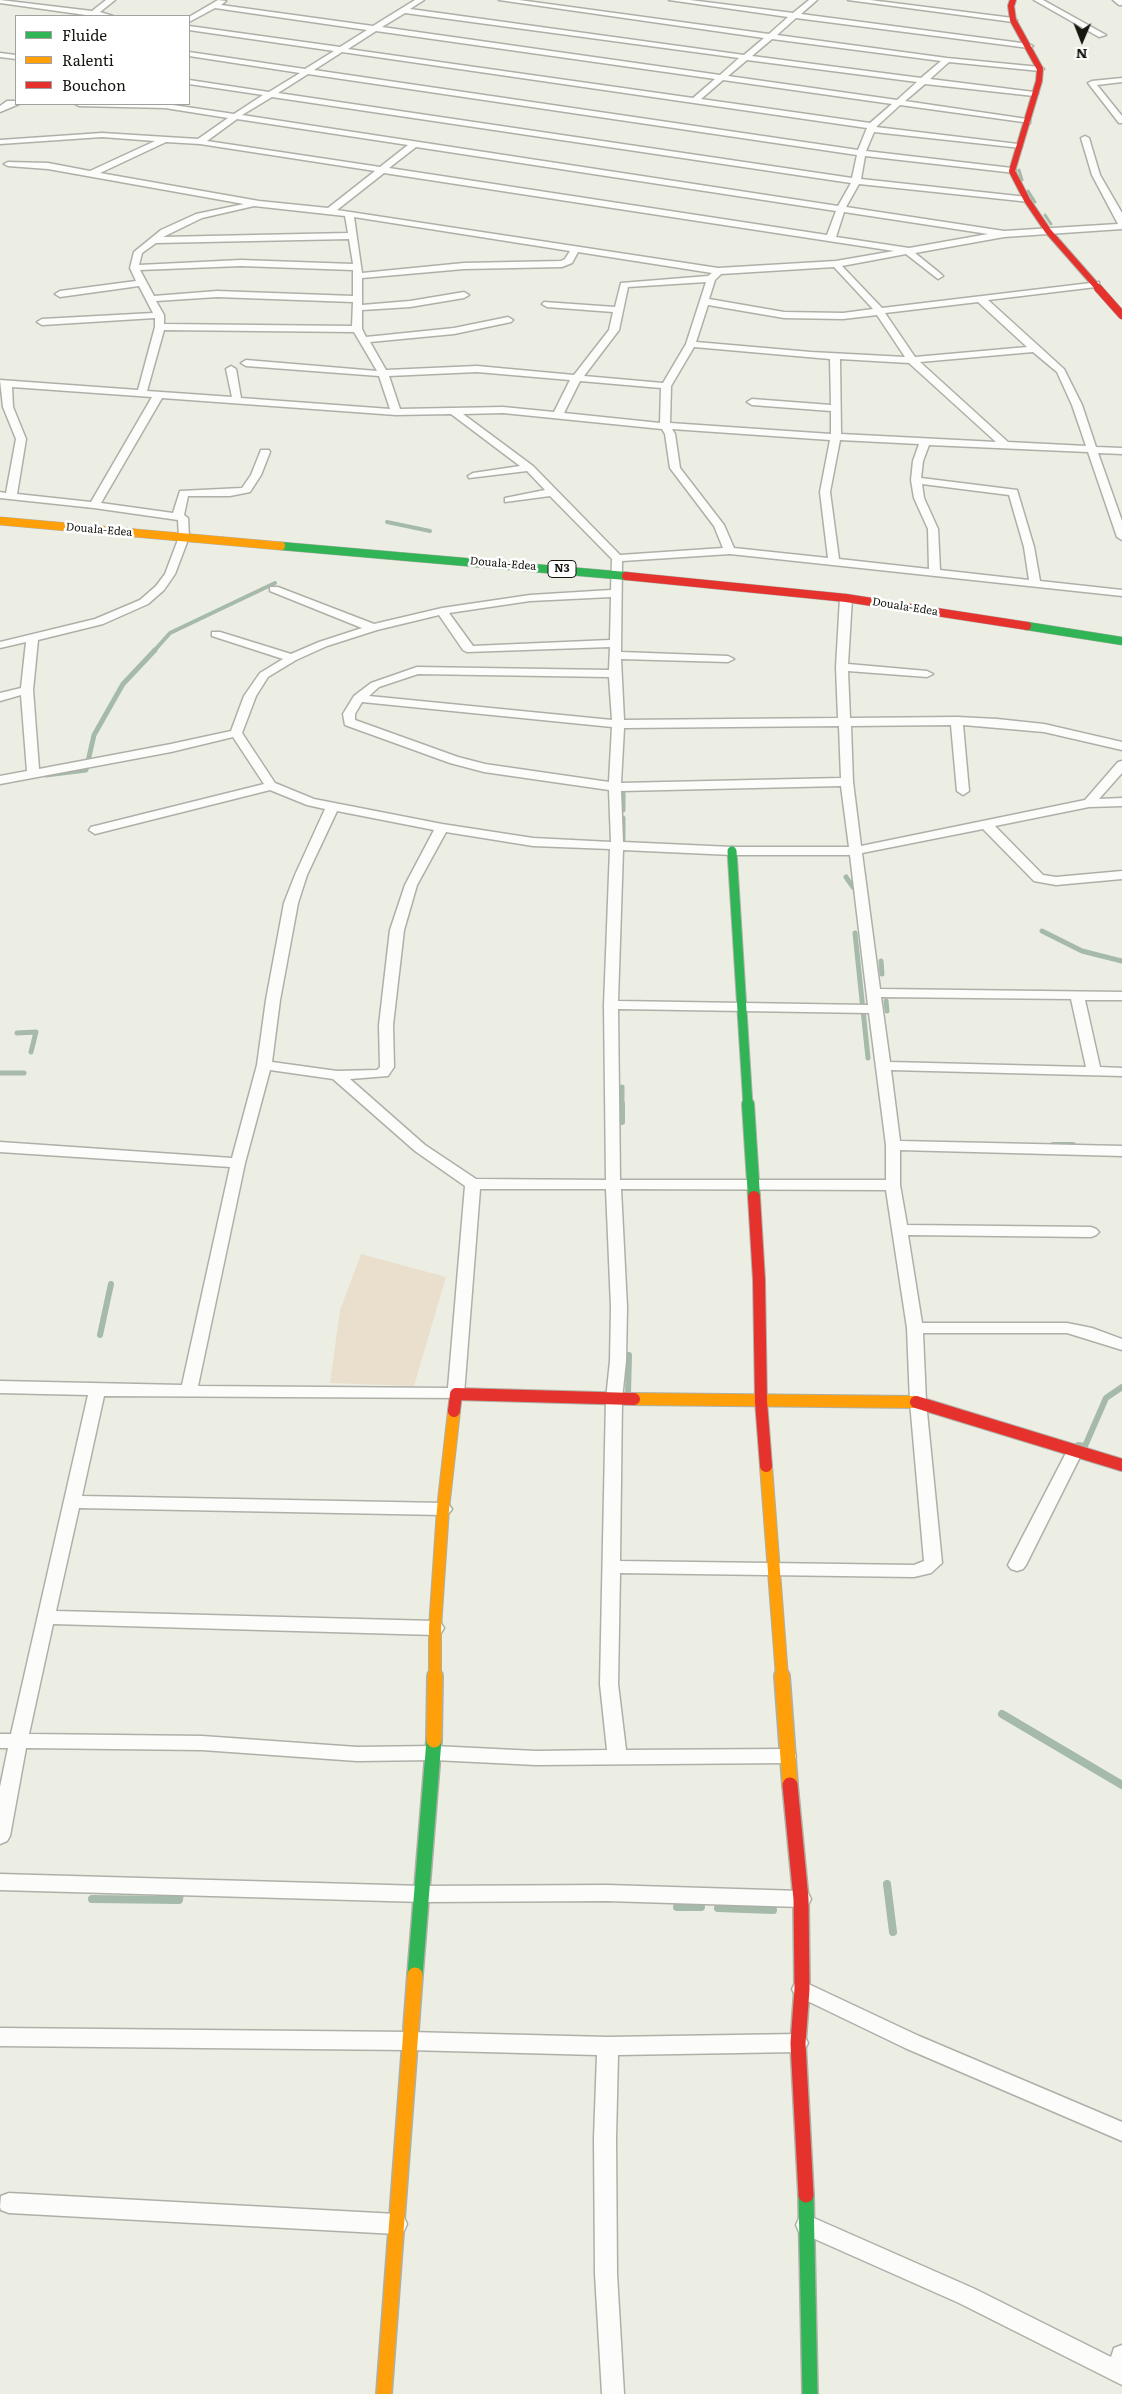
<!DOCTYPE html>
<html>
<head>
<meta charset="utf-8">
<style>
	body { margin:0 }
	#map { position:relative; width:1122px; height:2394px; overflow:hidden; background:#eceee4; font-family:Literata,serif }
	canvas { display:block }
	.legend { position:absolute; left:15px; top:15px; width:175px; height:90px; box-sizing:border-box; background:#fff; border:1px solid #a1a29f; margin:0; padding:6px 9px; list-style:none; font-size:15px; color:#151610 }
	.legend li { display:flex; align-items:center; gap:10px; height:25px }
	.legend b { width:25px; border:1px solid #a1a29f }
	.north { position:absolute; left:1057px; top:15px; width:50px; height:50px; -webkit-text-stroke:4px #fff; paint-order:stroke; rotate:181deg; font-size:14px; font-weight:700; line-height:20px; text-align:center; color:#151610 }
	.north::after { content:''; display:block; margin:auto; width:18px; height:22px; background:#151610; clip-path:polygon(50% 0,100% 100%,50% 72%,0 100%) }
</style>
</head>
<body>
<div id="map">
<canvas width="1122" height="2394"></canvas>
<ul class="legend">
<li><b style="height:6px;background:#30b455"></b>Fluide</li>
<li><b style="height:6px;background:#ff9f0a"></b>Ralenti</li>
<li><b style="height:6px;background:#e5322d"></b>Bouchon</li>
</ul>
<div class="north">N</div>
</div>
<script>
const context = document.querySelector('canvas').getContext('2d');
context.lineJoin = 'round';
function fill(path, color) { context.fillStyle = color; context.fill(path, 'evenodd'); }
const toPath = rows => new Path2D(rows.map(r => 'M' + r).join(''));
function trace(path, color, width, dash) { context.strokeStyle = color; context.lineWidth = width; context.lineCap = dash ? 'butt' : 'round'; context.setLineDash(dash || []); context.stroke(path); }
function label(font, color, halo, rows, align = 'center') {
  context.font = font + ' Literata,serif'; context.lineWidth = 5; context.setLineDash([]); context.textBaseline = 'middle'; context.strokeStyle = halo; context.fillStyle = color; for (const [text, x, y, turn = 0] of rows) {
    context.save(); context.translate(x, y); context.rotate((+turn || 0) * Math.PI / 180); context.textAlign = isNaN(turn) ? turn : align; if (halo) context.strokeText(text, 0, 0); context.fillText(text, 0, 0); context.restore();
  }
}
fill(toPath([
	[361,1254,446,1277,414,1386,330,1383,340,1310]
]), '#e9dfcc');
trace(toPath([
	[1019,170,1022,180],
	[1028,191,1035,202],
	[1045,215,1051,224]
]), '#a5baa9', 3);
trace(toPath([
	[387,522,430,531],
	[154,651,170,633,275,583]
]), '#a5baa9', 4);
trace(toPath([
	[46,775,86,770,94,735,123,684,155,650],
	[623,792,623,810],
	[623,818,623,841],
	[846,877,853,887],
	[1042,931,1082,951,1122,961],
	[855,933,868,1058],
	[881,961,882,974],
	[886,1001,887,1011],
	[17,1033,36,1032,31,1052],
	[0,1073,24,1073],
	[622,1087,622,1106]
]), '#a5baa9', 5);
trace(toPath([
	[622,1104,622,1122],
	[1053,1145,1073,1145],
	[100,1335,111,1284],
	[628,1394,629,1355],
	[1078,1445,1085,1446,1106,1398,1122,1387]
]), '#a5baa9', 6);
trace(toPath([
	[1002,1714,1122,1785],
	[887,1884,893,1932],
	[92,1899,179,1900,180,1893],
	[677,1907,701,1907],
	[718,1908,773,1910]
]), '#a5baa9', 8);
const street = toPath([
	[0,0,92,11,106,0,115,0,100,12,113,16,93,16,0,3,0,0],
	[218,0,226,1,221,5,373,26,415,0,424,0,410,9,744,55,764,38,499,0,519,0,769,34,788,17,669,0,690,0,793,13,809,0,817,0,801,14,1029,44,1033,46,1029,48,796,18,777,35,947,58,1040,67,1044,69,1040,71,949,62,930,79,1034,92,1038,94,1034,96,925,84,905,101,1027,119,1030,119,1030,123,900,105,876,127,1018,144,1022,146,1021,148,874,132,866,151,1012,168,1016,171,1015,173,865,156,861,179,1027,197,1031,200,1030,202,859,184,846,207,1004,231,1118,224,1092,175,1081,138,1085,136,1089,138,1100,175,1122,213,1122,229,1004,237,915,253,941,274,943,276,938,279,906,254,842,266,882,308,1099,282,1099,286,1096,287,988,300,1064,369,1082,405,1096,447,1122,448,1122,454,1098,453,1122,521,1122,540,1117,537,1088,452,929,445,923,461,921,478,1017,490,1034,547,1040,581,1122,590,1122,596,730,554,622,561,621,652,728,656,734,659,728,662,621,659,624,720,838,718,836,667,840,598,846,595,852,598,848,664,927,671,933,674,927,677,848,671,850,718,957,717,997,719,1044,724,1122,742,1122,750,1044,732,963,725,969,791,963,795,957,791,951,725,851,726,853,782,861,846,1085,800,1118,762,1122,761,1122,773,1099,799,1122,798,1122,806,1089,807,995,826,1043,875,1056,877,1122,871,1122,879,1056,885,1034,881,983,829,862,853,880,989,1122,992,1122,1000,1085,1000,1100,1067,1122,1068,1122,1076,891,1070,900,1141,1122,1146,1122,1156,900,1150,900,1185,907,1225,1091,1227,1096,1229,1099,1232,1096,1235,1091,1237,908,1235,922,1323,1067,1323,1092,1328,1122,1339,1122,1350,1067,1333,923,1333,926,1402,942,1563,931,1573,914,1577,620,1573,618,1684,626,1750,787,1749,794,1751,796,1756,794,1761,787,1763,536,1765,434,1760,357,1761,202,1750,26,1748,10,1836,7,1841,0,1844,0,1787,8,1748,0,1748,0,1734,11,1734,88,1395,0,1393,0,1381,182,1385,230,1167,0,1152,0,1142,232,1158,257,1065,266,1000,284,903,295,875,325,809,307,805,270,790,95,834,89,830,91,827,264,784,233,737,171,752,0,784,0,776,27,771,21,695,0,701,0,693,21,688,26,642,0,648,0,642,95,619,140,600,156,586,165,574,179,537,178,520,94,508,0,498,0,492,6,493,16,439,3,407,0,380,138,390,155,327,155,318,42,325,37,322,42,319,153,313,139,286,60,297,55,294,60,291,136,281,130,268,134,252,161,230,196,214,244,204,48,169,8,166,4,164,8,162,48,163,90,171,155,141,102,137,0,144,0,140,102,133,198,139,228,118,165,108,79,106,75,104,166,104,234,114,263,95,189,84,189,80,269,92,300,73,189,56,189,52,305,69,334,51,189,30,189,26,340,47,367,30,215,8,189,22,189,17,218,0],
	[405,13,739,58,720,75,382,27,405,13],
	[376,31,715,79,693,98,348,49,376,31],
	[772,39,941,61,921,78,752,56,772,39],
	[342,52,694,103,867,128,858,150,314,70,342,52],
	[747,60,917,82,897,100,728,76,747,60],
	[308,74,857,155,852,178,278,93,308,74],
	[723,80,892,104,870,123,701,99,723,80],
	[272,97,851,183,838,206,242,115,272,97],
	[237,119,408,145,380,167,207,141,237,119],
	[166,142,200,144,375,171,328,208,259,201,100,173,166,142],
	[416,147,836,211,827,235,389,168,416,147],
	[384,173,894,251,836,261,718,268,337,210,384,173],
	[254,206,345,216,348,233,163,237,202,218,254,206],
	[844,212,988,234,909,248,836,237,844,212],
	[354,217,570,251,565,259,561,261,464,263,362,273,354,217],
	[349,239,353,264,241,260,139,265,142,253,156,243,349,239],
	[578,252,712,273,708,276,621,283,615,307,544,302,542,304,547,307,613,312,609,330,574,375,477,366,386,370,370,342,454,334,511,322,513,320,508,317,454,328,366,337,362,329,362,310,410,307,464,298,469,295,464,292,410,301,362,305,362,278,464,269,562,267,572,263,578,252],
	[241,266,353,270,353,296,217,291,154,296,140,270,241,266],
	[834,267,873,309,843,313,784,312,709,299,715,280,721,274,834,267],
	[706,282,686,344,663,383,584,376,619,330,628,287,706,282],
	[217,297,353,302,352,326,164,324,164,315,156,301,217,297],
	[978,302,1027,347,915,357,885,313,978,302],
	[708,305,784,318,843,319,877,315,905,357,811,352,696,342,708,305],
	[164,330,354,332,377,371,246,360,241,363,246,366,379,376,390,409,241,398,236,369,231,366,226,369,232,397,147,391,164,330],
	[694,347,830,359,831,405,752,399,747,402,752,405,831,411,831,434,670,423,671,386,694,347],
	[1033,352,1057,372,1072,405,1086,446,1008,442,920,362,1033,352],
	[840,359,909,363,996,442,841,434,840,359],
	[477,372,570,380,554,412,503,407,400,409,389,376,477,372],
	[580,381,661,388,660,423,564,413,580,381],
	[12,387,152,397,91,502,17,494,26,439,13,407,12,387],
	[162,398,396,415,451,414,520,466,473,473,468,476,469,478,527,471,545,490,505,498,505,502,550,496,612,559,611,590,530,595,442,608,374,624,278,587,270,587,270,591,362,628,319,642,291,654,220,632,212,632,212,636,283,659,260,673,244,696,231,731,171,744,39,769,33,690,38,640,103,624,148,604,164,590,175,574,189,537,188,518,184,515,188,496,230,496,250,492,261,475,270,452,269,450,261,450,251,475,242,488,180,491,173,513,101,503,162,398],
	[503,413,662,429,665,434,670,468,714,526,723,548,620,555,533,466,463,414,503,413],
	[672,429,830,440,820,492,828,558,734,548,724,525,680,468,675,434,672,429],
	[840,440,919,444,913,461,911,480,914,498,928,529,929,569,839,559,830,492,840,440],
	[922,484,1009,495,1024,547,1029,580,940,570,938,529,924,498,922,484],
	[611,597,610,640,473,646,449,613,530,601,611,597],
	[439,615,463,650,467,652,610,647,609,670,417,667,371,683,354,696,343,714,345,725,450,763,484,772,609,790,611,842,533,838,442,824,314,799,275,783,242,733,256,696,268,677,296,660,327,646,377,630,439,615],
	[418,674,609,677,612,720,369,696,379,687,418,674],
	[362,702,612,727,609,782,485,764,458,757,355,720,355,714,362,702],
	[839,726,841,778,621,783,624,728,839,726],
	[841,786,849,847,732,847,623,842,621,791,841,786],
	[337,811,434,830,405,885,390,930,379,1025,380,1067,377,1070,337,1071,272,1062,280,1000,298,903,307,875,337,811],
	[446,832,533,846,610,849,604,1005,606,1180,476,1179,425,1145,350,1079,388,1076,394,1067,393,1025,404,930,417,885,446,832],
	[623,850,732,855,850,855,868,1005,618,1001,623,850],
	[881,997,1071,999,1086,1067,890,1062,881,997],
	[618,1009,869,1013,886,1145,886,1180,620,1180,618,1009],
	[270,1070,333,1079,415,1151,465,1186,448,1388,198,1386,245,1163,270,1070],
	[480,1189,606,1189,611,1307,610,1361,606,1399,600,1684,607,1750,536,1751,434,1746,357,1747,202,1736,29,1734,53,1624,435,1635,441,1633,444,1628,441,1623,435,1621,56,1611,79,1508,443,1515,449,1513,452,1509,449,1505,443,1503,82,1496,104,1396,462,1398,464,1394,480,1189],
	[621,1189,886,1190,907,1328,910,1402,924,1561,914,1565,620,1561,622,1399,626,1361,627,1307,621,1189],
	[848,0,870,0,1013,18,1017,20,1013,22,848,0],
	[1034,0,1043,0,1106,35,1099,37,1034,0],
	[1113,0,1122,0,1122,5,1119,5,1113,0],
	[0,53,16,55,16,59,0,57,0,53],
	[1122,78,1122,82,1097,85,1122,116,1122,123,1119,123,1088,83,1092,81,1122,78],
	[7,101,16,101,16,104,19,104,0,112,0,106,7,101],
	[1075,1445,1081,1447,1083,1451,1026,1565,1023,1569,1017,1571,1011,1569,1008,1565,1067,1451,1069,1447,1075,1445],
	[0,1874,423,1886,607,1885,801,1891,808,1893,811,1899,808,1905,801,1907,607,1901,423,1902,0,1890,0,1874],
	[802,1981,919,2036,1122,2122,1122,2141,905,2048,795,1995,792,1989,795,1983,802,1981],
	[0,2028,409,2032,608,2037,798,2034,805,2037,808,2043,805,2049,798,2052,618,2055,616,2138,617,2274,624,2394,602,2394,595,2274,594,2138,597,2055,409,2050,0,2046,0,2028],
	[9,2193,396,2214,404,2217,407,2224,404,2231,396,2234,9,2213,1,2210,0,2207,1,2196,9,2193],
	[807,2215,975,2289,1111,2357,1114,2348,1122,2345,1122,2385,959,2303,799,2232,796,2225,799,2218,807,2215]
]);
const fastFar3 = toPath([
	[281,546,626,576],
	[1027,626,1122,641]
]);
const fastFar2 = toPath([
	[732,851,748,1106]
]);
const fastFar1 = toPath([
	[748,1104,754,1197]
]);
const fast = toPath([
	[415,1975,434,1740],
	[806,2195,810,2394]
]);
const slowFar2 = toPath([
	[0,521,281,546]
]);
const slowFar1 = toPath([
	[634,1399,916,1402],
	[766,1466,782,1677],
	[435,1677,435,1628,443,1509,454,1411]
]);
const slow = toPath([
	[782,1676,790,1785],
	[434,1740,435,1676],
	[384,2394,415,1975]
]);
const jamFar3 = toPath([
	[1013,0,1011,6,1013,20,1040,69,1039,81,1012,171,1027,200,1048,231,1099,289]
]);
const jamFar2 = toPath([
	[1098,288,1122,315],
	[626,576,846,598,1027,626]
]);
const jamFar1 = toPath([
	[754,1197,759,1280,761,1401,766,1466],
	[916,1402,1122,1465],
	[454,1411,456,1394,634,1399]
]);
const jam = toPath([
	[790,1785,801,1899,802,1989,798,2043,806,2195]
]);
trace(street, '#aeb0a8', 3);
trace(fastFar3, '#aeb0a8', 9);
trace(fastFar2, '#aeb0a8', 11);
trace(fastFar1, '#aeb0a8', 14);
trace(fast, '#aeb0a8', 18);
trace(slowFar2, '#aeb0a8', 9);
trace(slowFar1, '#aeb0a8', 14);
trace(slow, '#aeb0a8', 18);
trace(jamFar3, '#aeb0a8', 8);
trace(jamFar2, '#aeb0a8', 9);
trace(jamFar1, '#aeb0a8', 14);
trace(jam, '#aeb0a8', 18);
fill(street, '#fcfcfb');
trace(fastFar3, '#30b455', 8);
trace(fastFar2, '#30b455', 9);
trace(fastFar1, '#30b455', 12);
trace(fast, '#30b455', 15);
trace(slowFar2, '#ff9f0a', 8);
trace(slowFar1, '#ff9f0a', 12);
trace(slow, '#ff9f0a', 15);
trace(jamFar3, '#e5322d', 6);
trace(jamFar2, '#e5322d', 8);
trace(jamFar1, '#e5322d', 12);
trace(jam, '#e5322d', 15);
label('11px', '#151610', '#fff', [
	["Douala-Edea",99,530,5],
	["Douala-Edea",503,564,5],
	["Douala-Edea",905,607,9]
]);
for (const [x, y, w] of [
	[562,569,28]
]) { const box = new Path2D(); box.roundRect(x - w / 2, y - 8.5, w, 17, 4); context.fillStyle = '#fff'; context.fill(box); trace(box, '#151610', 1); }
label('bold 11px', '#151610', null, [
	["N3",562,569]
]);
</script>
</body>
</html>
